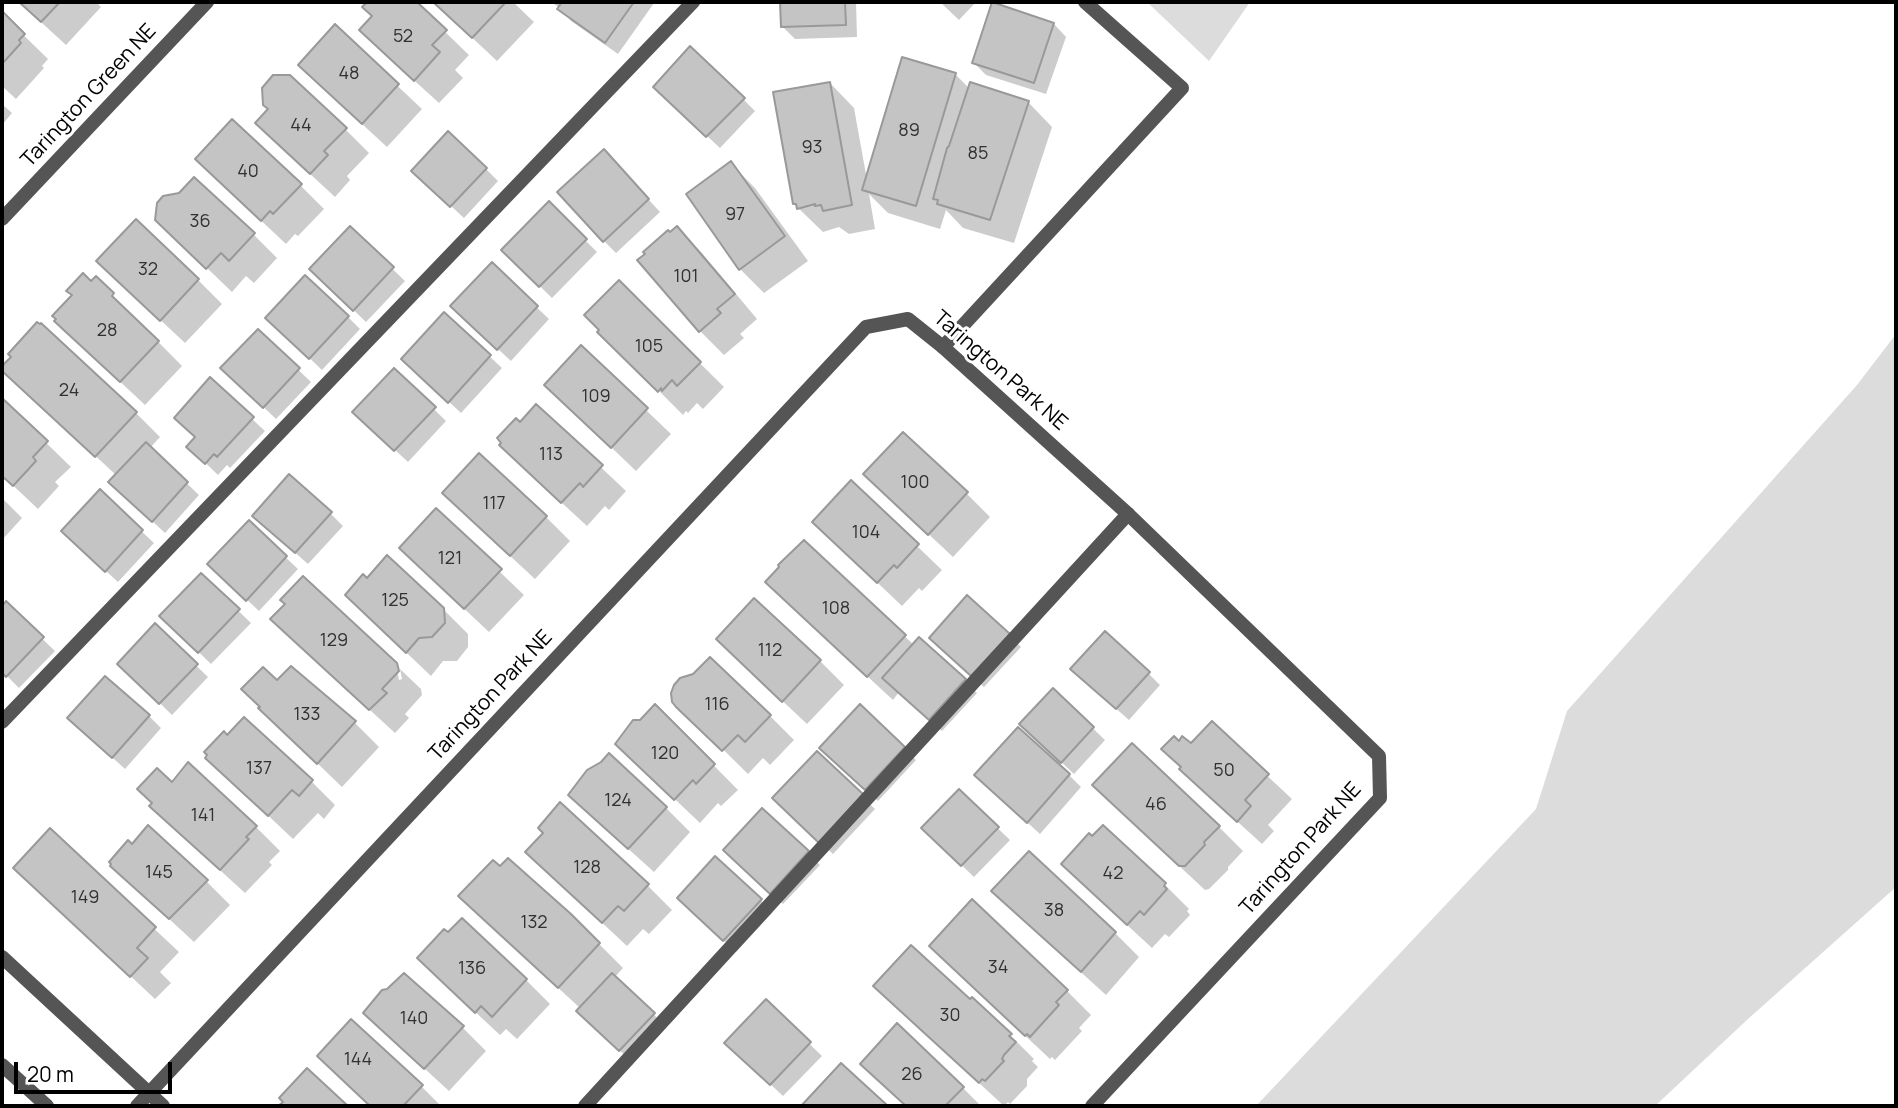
<!DOCTYPE html>
<html>
<head>
<meta charset="utf-8">
<style>
	body { margin:0 }
	#map { position:relative; width:1898px; height:1108px; overflow:hidden; background:#fff; font-family:Manrope,sans-serif }
	canvas { display:block }
	.frame { position:absolute; inset:0; border:4px solid #000; pointer-events:none }
	.scale { position:absolute; left:14px; top:1062px; width:158px; height:32px; box-sizing:border-box; border:4px solid #000; border-top:0; padding-left:9px; font-size:21px; line-height:24px; white-space:nowrap; color:#000; -webkit-text-stroke:5px #fff; paint-order:stroke }
</style>
</head>
<body>
<div id="map">
<canvas width="1898" height="1108"></canvas>
<div class="frame"></div>
<div class="scale">20 m</div>
</div>
<script>
const context = document.querySelector('canvas').getContext('2d');
context.lineJoin = 'round';
function fill(path, color) { context.fillStyle = color; context.fill(path, 'evenodd'); }
const toPath = rows => new Path2D(rows.map(r => 'M' + r).join(''));
function trace(path, color, width, dash) { context.strokeStyle = color; context.lineWidth = width; context.lineCap = dash ? 'butt' : 'round'; context.setLineDash(dash || []); context.stroke(path); }
function label(font, color, halo, rows, align = 'center') {
  context.font = font + ' Manrope,sans-serif'; context.lineWidth = 6; context.setLineDash([]); context.textBaseline = 'middle'; context.strokeStyle = halo; context.fillStyle = color; for (const [text, x, y, turn = 0] of rows) {
    context.save(); context.translate(x, y); context.rotate((+turn || 0) * Math.PI / 180); context.textAlign = isNaN(turn) ? turn : align; if (halo) context.strokeText(text, 0, 0); context.fillText(text, 0, 0); context.restore();
  }
}
fill(toPath([
	[1147,2,1250,2,1209,61],
	[1896,334,1896,887,1748,1019,1655,1106,1256,1106,1536,809,1567,711,1857,385]
]), '#dcdcdc');
fill(toPath([
	[19,2,96,2,101,7,66,45],
	[369,2,414,2,469,55,455,70,463,78,439,103,385,54],
	[434,2,513,2,534,22,497,61],
	[551,2,652,2,654,3,618,54,571,21,560,8],
	[782,2,856,2,857,37,795,39,783,27],
	[940,2,976,2,959,20],
	[993,5,1054,24,1066,37,1046,94,986,75,974,63],
	[2,14,48,59,42,66,44,68,16,99,2,86],
	[335,27,422,109,387,147,324,89],
	[955,74,970,89,1028,102,1052,127,1014,243,963,228,946,210,940,229,888,213,869,194,875,229,849,234,839,227,823,232,794,204,830,83,854,108,867,180],
	[667,99,743,99,755,111,720,148],
	[2,104,12,113,2,125],
	[345,129,369,153,347,176,350,180,335,197,281,147],
	[616,164,660,212,616,253,604,241],
	[731,164,755,188,808,261,764,293,740,269],
	[486,169,498,181,464,218,426,183],
	[221,183,300,185,324,209,298,236,295,234,286,244],
	[549,204,597,252,552,298,503,250],
	[350,228,405,281,366,322,311,269],
	[677,228,701,252,757,319,740,334,744,338,724,355,700,331,640,261],
	[253,234,277,258,254,283,246,276,232,292,182,244],
	[492,265,549,319,511,361,464,318],
	[96,279,182,366,145,405,81,345,91,283],
	[198,280,222,304,185,343,123,285],
	[619,283,724,387,703,409,697,403,688,413,686,411,683,415,600,332],
	[444,314,502,368,461,413,416,371],
	[348,317,360,329,322,370,280,330],
	[258,331,311,382,276,419,223,368],
	[581,348,671,434,636,471,546,385],
	[13,357,136,413,160,437,150,448,199,495,165,533,123,494,117,476,2,369],
	[394,370,446,421,408,462,367,424],
	[210,380,265,431,230,468,227,465,218,475,189,447,197,438],
	[2,400,71,467,55,482,59,486,38,509,2,475],
	[536,406,626,491,609,510,605,506,587,526,525,469,520,424],
	[851,483,942,570,922,591,919,588,902,606,839,546],
	[100,492,154,543,118,582,75,543],
	[966,493,990,517,953,557,890,498],
	[2,498,22,518,2,540],
	[436,511,524,595,489,632,425,572],
	[330,513,343,526,308,564,267,528],
	[468,517,546,517,570,541,535,579],
	[249,523,298,569,259,611,209,564],
	[804,542,914,645,919,640,977,693,942,731,899,692,893,700,791,606],
	[201,575,251,623,211,664,162,616],
	[6,604,55,651,19,688,2,671,2,608],
	[443,609,468,634,468,647,457,661,443,661,431,676,371,619],
	[155,626,208,677,172,715,120,664],
	[1009,635,1021,647,984,687,943,650],
	[297,643,396,664,399,680,402,679,400,669,421,689,422,695,405,714,409,718,395,733],
	[820,661,844,685,807,724,742,663],
	[291,668,355,723,379,747,342,787,285,732,277,683],
	[1148,673,1160,685,1129,720,1085,681],
	[1053,690,1105,740,1074,774,1033,736],
	[674,701,770,716,794,740,770,765,763,758,748,774],
	[655,706,738,790,721,806,718,803,700,823,642,768,641,722],
	[149,716,161,728,125,769,82,730],
	[1212,724,1292,799,1268,825,1274,831,1262,844,1206,793,1191,746],
	[904,748,916,760,878,801,834,760],
	[817,753,875,809,833,854,786,810],
	[207,758,311,781,335,805,324,819,318,813,293,839],
	[1069,775,1081,787,1040,834,988,787],
	[172,784,256,827,280,851,269,862,272,865,245,893,176,830],
	[959,791,1010,840,974,877,923,828],
	[666,808,690,832,654,872,594,818],
	[1118,809,1219,827,1243,851,1228,867,1228,870,1209,889,1205,890],
	[762,810,820,865,783,904,737,862],
	[50,831,179,952,160,972,171,983,155,999,15,868],
	[716,859,773,912,736,952,691,910],
	[112,866,206,881,230,905,194,942],
	[500,868,570,915,623,968,614,978,666,1026,632,1062,590,1023,581,1009,485,920],
	[552,876,648,886,672,910,649,934,643,929,627,946],
	[1165,885,1189,909,1187,911,1190,915,1169,937,1165,934,1152,948,1087,888],
	[1018,915,1115,933,1139,957,1106,995],
	[955,970,1067,991,1091,1015,1079,1028,1082,1031,1055,1060,1052,1057,1050,1059],
	[526,980,550,1004,517,1039,506,1029,500,1035,443,982],
	[766,1002,822,1056,783,1096,739,1055],
	[900,1010,1010,1035,1034,1059,1032,1061,1038,1067,1027,1079,1027,1086,1010,1104,1008,1102,1004,1106],
	[352,1021,422,1087,441,1106,371,1106,343,1080],
	[898,1026,963,1088,981,1106,906,1106,886,1088],
	[462,1027,486,1051,449,1091,390,1037]
]), '#0003');
const building = toPath([
	[19,2,60,2,41,22,19,2],
	[367,2,417,2,447,30,432,45,440,52,414,81,359,30,372,16,362,7,367,2],
	[433,2,506,2,472,38,433,2],
	[562,2,634,2,605,43,557,9,562,2],
	[780,2,845,2,846,25,781,27,780,2],
	[992,2,1054,23,1034,83,972,63,992,2],
	[2,11,25,34,19,40,21,43,2,64,2,11],
	[335,24,399,84,362,124,298,65,335,24],
	[690,46,745,98,706,137,653,87,690,46],
	[902,57,956,73,916,206,862,190,902,57],
	[273,75,290,75,347,128,324,151,328,155,310,174,255,123,268,109,263,105,262,88,273,75],
	[830,82,852,205,823,211,821,205,815,206,815,204,797,209,796,204,793,204,773,92,830,82],
	[970,82,1029,101,990,220,937,204,938,200,933,199,947,148,949,146,970,82],
	[232,119,302,184,273,214,270,211,261,221,195,159,232,119],
	[448,131,487,168,450,207,411,171,448,131],
	[604,149,649,199,603,242,557,192,604,149],
	[731,161,785,236,739,270,686,194,731,161],
	[194,177,255,233,229,261,221,253,206,269,155,220,157,203,163,196,179,193,194,177],
	[549,201,587,239,539,287,501,250,549,201],
	[136,219,199,279,160,321,96,261,136,219],
	[350,226,394,267,353,311,309,269,350,226],
	[677,226,735,294,717,309,721,313,699,332,637,260,645,254,643,252,668,230,670,232,677,226],
	[492,262,538,306,497,350,450,306,492,262],
	[83,273,91,281,96,276,114,293,112,296,159,341,120,382,54,321,56,319,52,316,72,295,66,291,83,273],
	[305,275,349,316,309,359,265,318,305,275],
	[619,280,701,362,677,386,672,380,662,391,661,388,658,392,597,332,599,330,584,315,619,280],
	[444,312,491,355,448,403,401,359,444,312],
	[37,322,40,324,41,323,137,412,95,457,2,371,2,366,11,357,8,354,37,322],
	[258,329,300,368,263,408,220,368,258,329],
	[581,345,648,408,611,448,544,385,581,345],
	[394,368,436,407,394,451,352,412,394,368],
	[210,377,254,417,217,457,214,454,205,464,186,447,195,437,174,418,210,377],
	[2,398,48,441,33,457,36,461,13,486,2,476,2,398],
	[536,404,603,465,583,487,580,483,561,503,499,445,501,443,497,438,516,418,520,422,536,404],
	[903,432,968,492,928,535,863,474,903,432],
	[146,442,188,482,152,522,108,482,146,442],
	[479,453,547,516,510,556,442,493,479,453],
	[289,474,332,512,295,553,252,516,289,474],
	[851,480,919,544,897,568,894,565,877,583,812,522,851,480],
	[100,489,143,530,105,572,61,531,100,489],
	[436,508,502,569,464,609,399,548,436,508],
	[249,520,287,556,246,601,207,564,249,520],
	[804,540,906,635,867,677,765,582,779,567,778,565,804,540],
	[387,555,444,608,445,623,432,637,419,638,406,653,345,595,363,574,367,578,387,555],
	[201,573,240,609,198,653,159,616,201,573],
	[303,576,397,663,399,671,382,689,387,693,369,710,270,619,285,604,280,600,303,576],
	[967,595,1010,634,971,676,929,638,967,595],
	[754,598,821,660,782,702,716,639,754,598],
	[6,601,44,637,6,677,2,673,2,606,6,601],
	[155,623,198,664,159,704,117,664,155,623],
	[1105,631,1150,672,1116,709,1070,669,1105,631],
	[919,637,966,679,929,720,882,678,919,637],
	[710,657,771,715,745,742,738,735,722,751,676,707,672,702,671,693,674,685,680,678,693,674,710,657],
	[291,666,356,721,317,764,258,708,260,707,241,689,263,667,277,680,291,666],
	[105,676,150,715,112,758,67,718,105,676],
	[1053,688,1094,727,1061,763,1019,724,1053,688],
	[655,704,715,764,696,784,693,780,674,800,615,744,633,720,640,720,655,704],
	[860,704,905,747,865,790,819,748,860,704],
	[244,717,313,780,299,796,292,790,268,816,205,758,207,755,204,752,224,731,227,735,244,717],
	[1212,721,1269,774,1245,800,1251,806,1237,822,1179,769,1181,767,1161,749,1174,736,1179,741,1182,736,1191,743,1212,721],
	[1018,727,1070,774,1027,823,974,775,1018,727],
	[1132,743,1220,826,1204,842,1205,845,1185,866,1179,866,1092,785,1132,743],
	[817,751,864,795,819,843,772,798,817,751],
	[609,753,667,807,628,849,568,795,587,770,601,762,609,753],
	[188,762,257,826,246,837,249,839,220,870,149,806,152,803,137,789,157,768,172,782,188,762],
	[959,789,999,827,961,866,921,828,959,789],
	[560,802,649,884,624,911,618,906,602,923,525,852,543,833,538,828,560,802],
	[762,808,809,851,770,894,723,850,762,808],
	[148,825,208,880,169,919,110,866,111,864,109,862,128,840,132,844,148,825],
	[1103,825,1166,883,1164,886,1167,889,1144,915,1140,911,1127,925,1061,864,1089,833,1092,836,1103,825],
	[50,828,156,927,137,948,148,958,130,977,13,868,50,828],
	[1029,851,1116,932,1081,972,991,891,1029,851],
	[715,856,762,899,723,941,677,898,715,856],
	[508,858,571,914,600,943,558,988,458,896,493,860,500,866,508,858],
	[972,899,1068,990,1056,1002,1059,1005,1030,1037,1027,1034,1025,1036,929,946,972,899],
	[462,918,527,979,492,1017,481,1006,475,1013,417,958,444,929,448,932,462,918],
	[911,945,970,999,972,997,1012,1034,1009,1036,1016,1042,1004,1055,1002,1059,1004,1061,985,1081,982,1079,979,1083,873,986,911,945],
	[404,973,464,1026,424,1069,363,1013,382,990,387,989,404,973],
	[612,973,655,1013,619,1051,576,1011,612,973],
	[766,999,811,1042,770,1085,724,1043,766,999],
	[351,1019,423,1085,403,1106,370,1106,317,1056,351,1019],
	[897,1023,964,1087,945,1106,906,1106,860,1064,897,1023],
	[841,1063,888,1106,801,1106,841,1063],
	[307,1068,348,1106,278,1106,283,1102,279,1098,307,1068]
]);
fill(building, '#c4c4c4');
trace(building, '#999', 2);
trace(toPath([
	[943,347,1182,88,1085,2],
	[2,722,693,2],
	[585,1106,1128,514]
]), '#555', 14);
trace(toPath([
	[2,219,207,2],
	[137,1106,866,327,908,319,943,347,1128,514,1379,756,1380,798,1092,1106]
]), '#555', 14);
trace(toPath([
	[2,957,163,1106],
	[2,1065,47,1106]
]), '#555', 14);
label('18px', '#313131', null, [
	["52",403,37],
	["48",349,74],
	["44",301,126],
	["89",909,131],
	["93",812,148],
	["85",978,154],
	["40",248,172],
	["97",735,215],
	["36",200,222],
	["32",148,270],
	["101",686,277],
	["28",107,331],
	["105",649,347],
	["24",69,391],
	["109",596,397],
	["113",551,455],
	["100",915,483],
	["117",494,504],
	["104",866,533],
	["121",450,559],
	["125",395,601],
	["108",836,609],
	["129",334,641],
	["112",770,651],
	["116",717,705],
	["133",307,715],
	["120",665,754],
	["137",259,769],
	["50",1224,771],
	["124",618,801],
	["46",1156,805],
	["141",203,816],
	["128",587,868],
	["145",159,873],
	["42",1113,874],
	["149",85,898],
	["38",1054,911],
	["132",534,923],
	["34",998,968],
	["136",472,969],
	["30",950,1016],
	["140",414,1019],
	["144",358,1060],
	["26",912,1075]
]);
label('21px', '#000', '#fff', [
	["Tarington Green NE",89,96,-47],
	["Tarington Park NE",1000,371,41],
	["Tarington Park NE",491,696,-47],
	["Tarington Park NE",1301,849,-48]
]);
</script>
</body>
</html>
